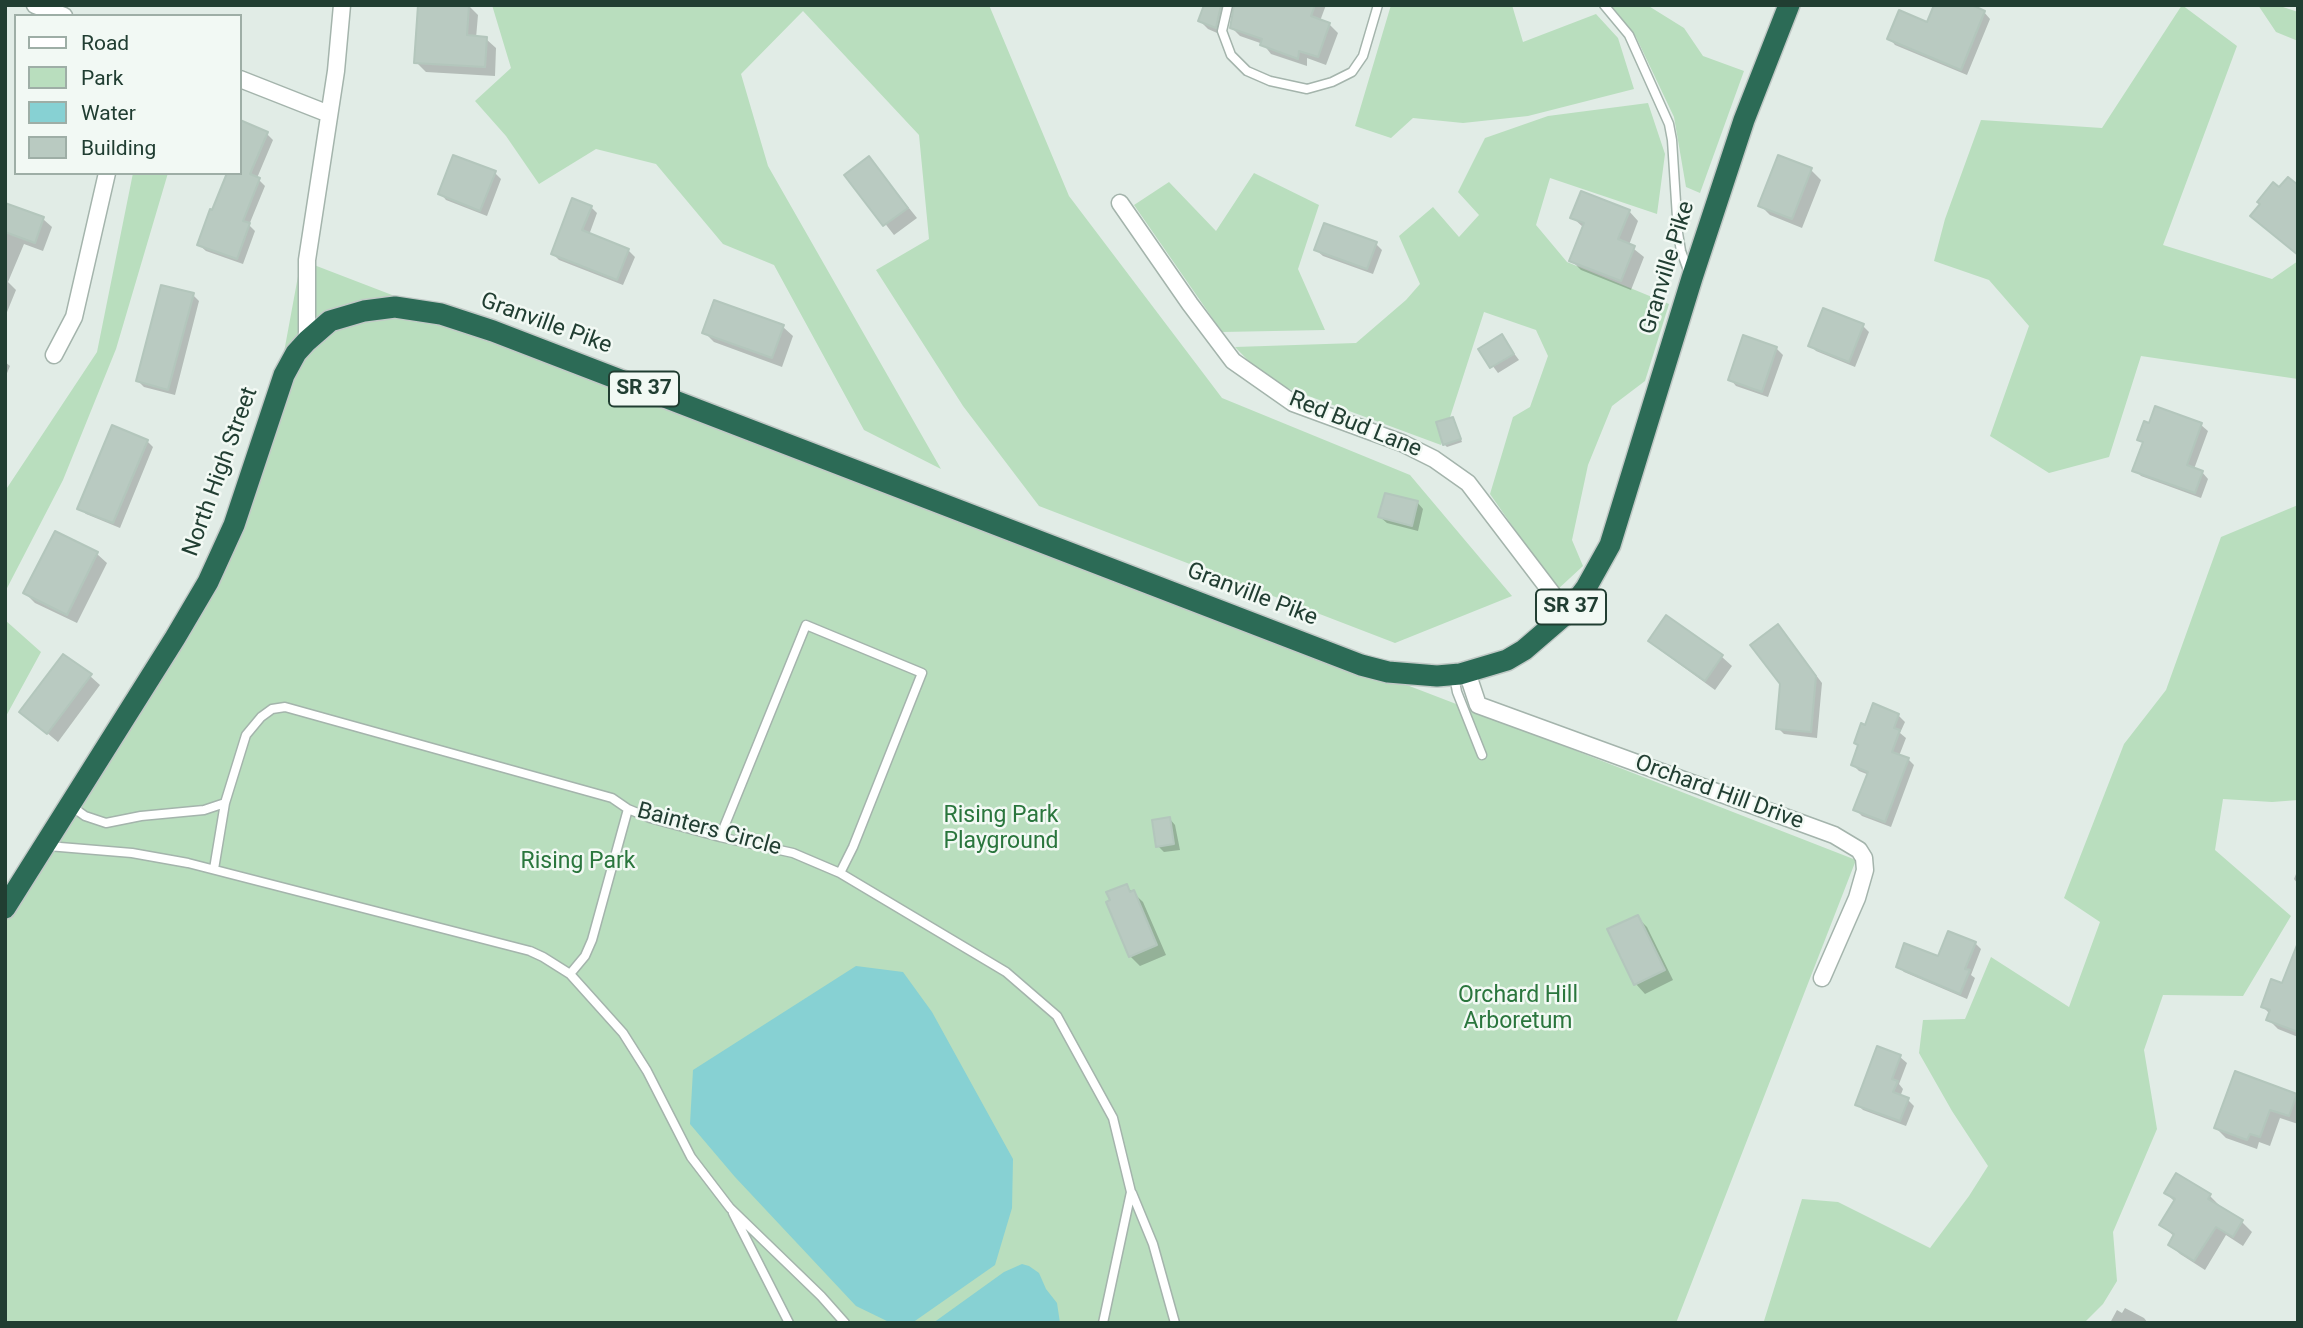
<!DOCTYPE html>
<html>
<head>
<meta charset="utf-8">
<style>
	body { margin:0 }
	#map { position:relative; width:2303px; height:1328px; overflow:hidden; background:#e1ece6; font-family:Roboto,sans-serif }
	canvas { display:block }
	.frame { position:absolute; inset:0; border:7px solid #213e32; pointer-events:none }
	.legend { position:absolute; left:14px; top:14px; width:228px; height:161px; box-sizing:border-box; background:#f2f9f4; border:2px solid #9eaea6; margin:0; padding:9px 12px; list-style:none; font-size:21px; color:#213e32 }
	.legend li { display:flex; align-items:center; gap:14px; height:35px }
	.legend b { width:35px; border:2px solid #9eaea6 }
</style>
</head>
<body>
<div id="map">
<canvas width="2303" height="1328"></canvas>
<div class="frame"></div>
<ul class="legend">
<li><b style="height:9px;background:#fff"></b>Road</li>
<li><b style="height:19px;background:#b9debe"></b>Park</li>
<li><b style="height:19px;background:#87d1d3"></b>Water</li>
<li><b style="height:19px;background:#b9cac1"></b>Building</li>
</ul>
</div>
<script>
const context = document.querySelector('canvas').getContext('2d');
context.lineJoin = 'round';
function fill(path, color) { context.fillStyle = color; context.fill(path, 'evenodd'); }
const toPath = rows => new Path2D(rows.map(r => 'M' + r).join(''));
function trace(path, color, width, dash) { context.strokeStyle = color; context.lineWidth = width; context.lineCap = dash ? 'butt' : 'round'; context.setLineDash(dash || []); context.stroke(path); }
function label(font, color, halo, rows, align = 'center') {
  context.font = font + ' Roboto,sans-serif'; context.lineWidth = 5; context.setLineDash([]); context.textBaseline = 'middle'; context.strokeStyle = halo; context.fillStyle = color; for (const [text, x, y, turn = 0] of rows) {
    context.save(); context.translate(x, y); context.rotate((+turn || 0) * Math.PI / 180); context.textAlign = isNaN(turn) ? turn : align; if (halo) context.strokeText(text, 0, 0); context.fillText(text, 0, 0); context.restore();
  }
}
fill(toPath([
	[492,5,989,5,1069,196,1222,398,1410,475,1512,596,1395,643,1039,506,963,406,876,270,929,239,919,135,803,11,741,74,768,166,941,469,864,430,774,265,723,244,656,164,596,149,539,184,506,136,475,101,511,68],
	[1391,5,1512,5,1523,42,1596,14,1618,38,1634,89,1528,116,1463,123,1413,118,1391,138,1355,126],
	[1611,5,1647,5,1684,28,1703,56,1744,71,1700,193,1686,187,1674,117,1636,37],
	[2182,5,2237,46,2163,245,2272,279,2298,261,2298,379,2141,356,2109,457,2049,473,1990,436,2029,326,1989,280,1934,261,1945,219,1981,120,2102,128],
	[2258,5,2277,5,2298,12,2298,41,2276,32],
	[1648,103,1665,154,1657,214,1550,178,1536,225,1567,262,1669,304,1645,381,1612,406,1588,465,1572,540,1583,566,1557,590,1490,494,1513,417,1530,407,1548,356,1536,330,1484,312,1441,445,1268,381,1235,347,1356,343,1406,300,1420,284,1399,236,1433,207,1459,237,1479,215,1458,192,1485,138,1548,116],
	[133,173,168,173,116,349,63,480,5,592,5,491,97,352],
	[1254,173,1319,205,1298,269,1325,330,1222,332,1134,205,1169,182,1216,231],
	[301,260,1451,702,1856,860,1676,1323,5,1323,5,908,175,638,275,401],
	[2298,505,2298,800,2272,802,2223,799,2215,850,2291,916,2243,996,2163,995,2144,1050,2157,1129,2113,1232,2117,1281,2103,1304,2084,1323,1765,1323,1764,1321,1802,1199,1838,1202,1930,1248,1969,1196,1988,1166,1952,1111,1919,1053,1923,1020,1965,1019,1991,957,2069,1007,2100,922,2064,898,2124,744,2166,690,2221,537],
	[5,620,41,652,5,718]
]), '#b9debe');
fill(toPath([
	[856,966,903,972,932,1012,1013,1159,1012,1208,995,1265,912,1323,891,1323,856,1306,735,1177,690,1124,693,1070],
	[1022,1264,1029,1266,1039,1273,1046,1289,1057,1303,1060,1323,933,1323,1004,1272]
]), '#87d1d3');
fill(toPath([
	[468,5,478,15,476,38,486,39,496,48,495,76,426,72,416,62],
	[1206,5,1236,5,1230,12,1224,36,1208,29,1200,21],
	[1276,5,1326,5,1320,21,1329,24,1338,33,1326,65,1307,58,1307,66,1271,54,1263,44,1240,36,1231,27],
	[1984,12,1990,19,1967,75,1895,45,1889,38,1928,24],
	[243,124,267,134,273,140,257,178,265,186,249,225,255,231,243,264,206,251,199,245,240,173,240,132],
	[869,158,917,218,894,235,847,175],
	[1811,170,1821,180,1802,228,1770,215,1760,205],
	[495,173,501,179,487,216,446,200,440,193],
	[5,205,43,219,52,227,43,251,24,244,8,282,16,290,5,317],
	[591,207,597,213,589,235,628,250,635,257,623,285,559,260,553,254],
	[1629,211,1638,221,1629,245,1644,257,1631,290,1581,270,1571,260,1584,228,1572,217],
	[1376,244,1382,250,1373,274,1323,256,1316,250],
	[193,295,199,301,175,395,144,387,138,381],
	[1863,326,1869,332,1855,367,1816,351,1810,345],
	[783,327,793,336,782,367,714,342,704,332],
	[1501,336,1519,360,1498,373,1480,349],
	[1776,348,1783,355,1768,397,1736,386,1730,379],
	[5,362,10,366,5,378],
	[2156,409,2201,425,2208,431,2194,469,2202,472,2208,479,2201,498,2141,476,2135,470,2144,444,2139,439,2150,425],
	[1453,419,1462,442,1447,447,1444,444],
	[147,441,153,447,120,528,86,514,79,508],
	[1417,502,1423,509,1418,531,1387,523,1380,517],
	[97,554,107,563,77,623,35,603,25,593],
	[1666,617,1722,657,1732,666,1715,690,1660,650,1650,641],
	[1784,633,1822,683,1817,738,1784,734,1778,728],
	[90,676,100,685,58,742,22,712],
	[1898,715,1905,722,1900,733,1906,738,1899,756,1908,759,1914,765,1891,827,1862,816,1856,810,1869,775,1859,771,1853,765,1860,747,1856,743,1866,727],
	[1169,818,1175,825,1180,850,1164,852,1158,846],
	[2298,869,2298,884,2294,879],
	[1126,886,1143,902,1166,955,1140,966,1130,956],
	[1637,917,1647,927,1673,980,1645,994,1636,984],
	[1975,943,1981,949,1971,975,1975,978,1967,999,1904,972,1898,966,1939,959],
	[2298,970,2298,1037,2278,1029,2268,1019,2270,1014,2263,1007],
	[1900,1057,1907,1063,1899,1084,1903,1089,1900,1097,1908,1100,1914,1106,1906,1126,1863,1110,1857,1104],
	[2296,1095,2298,1124,2280,1118,2270,1146,2259,1142,2257,1149,2226,1138,2216,1128],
	[2166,1193,2209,1195,2219,1205,2218,1207,2242,1222,2252,1232,2243,1246,2226,1235,2205,1270,2180,1254,2170,1244,2175,1237,2161,1225,2175,1202],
	[2125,1308,2144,1318,2148,1323,2110,1323,2117,1310,2122,1313]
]), '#0003');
const building = toPath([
	[418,5,469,5,467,35,487,37,485,67,414,63,418,5],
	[1204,5,1221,5,1216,28,1198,21,1204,5],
	[1234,5,1315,5,1311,16,1330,23,1318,57,1299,51,1298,59,1260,45,1262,39,1230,28,1234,5],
	[1934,5,1972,5,1985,11,1961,70,1887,39,1899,10,1927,22,1934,5],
	[240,120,268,132,250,174,260,178,243,221,250,223,237,259,197,245,210,209,212,210,227,173,240,173,240,120],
	[453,155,496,171,480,211,438,194,453,155],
	[1778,155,1812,168,1792,219,1758,206,1778,155],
	[869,156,908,208,883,226,844,175,869,156],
	[2288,177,2298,185,2298,255,2250,216,2260,204,2257,202,2273,182,2279,187,2288,177],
	[1581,191,1630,210,1618,239,1635,246,1621,281,1569,261,1584,223,1570,218,1581,191],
	[572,198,592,206,582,230,629,249,617,280,551,254,572,198],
	[5,203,44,217,35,243,5,232,5,203],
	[1324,223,1377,242,1367,269,1314,250,1324,223],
	[161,285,194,293,168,390,136,381,161,285],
	[714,300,784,325,772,358,702,333,714,300],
	[1823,308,1864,324,1849,362,1808,346,1823,308],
	[1502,334,1514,354,1490,368,1478,349,1502,334],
	[1743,335,1777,347,1762,392,1728,380,1743,335],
	[2155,406,2202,423,2187,465,2203,471,2195,493,2132,471,2143,442,2137,440,2144,421,2149,423,2155,406],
	[1453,417,1461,439,1443,445,1436,422,1453,417],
	[112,425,148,440,113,523,77,509,112,425],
	[1385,493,1418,501,1412,526,1378,517,1385,493],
	[55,531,98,552,67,615,23,593,55,531],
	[1666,615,1723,655,1705,681,1648,641,1666,615],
	[1778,624,1816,676,1811,732,1776,729,1780,684,1750,645,1778,624],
	[63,654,92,674,47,734,19,712,63,654],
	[1873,703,1899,714,1894,728,1900,730,1892,752,1909,758,1885,822,1853,810,1868,772,1851,765,1858,745,1854,743,1861,723,1865,725,1873,703],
	[1170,817,1174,844,1156,847,1152,820,1170,817],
	[1127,884,1130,892,1134,890,1157,945,1129,957,1106,902,1110,900,1106,892,1127,884],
	[1638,915,1665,970,1634,985,1607,929,1638,915],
	[1948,931,1976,942,1965,969,1970,970,1960,994,1896,967,1904,943,1938,956,1948,931],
	[2297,945,2298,945,2298,1032,2266,1020,2270,1010,2261,1007,2271,979,2282,983,2297,945],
	[1877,1046,1901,1055,1892,1079,1898,1081,1893,1092,1909,1098,1900,1121,1855,1105,1877,1046],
	[2235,1071,2297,1094,2289,1116,2270,1110,2260,1137,2250,1134,2247,1140,2214,1128,2235,1071],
	[2176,1173,2211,1194,2208,1199,2243,1220,2233,1237,2216,1227,2194,1261,2168,1245,2174,1234,2159,1225,2175,1199,2164,1193,2176,1173]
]);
fill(building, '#b9cac1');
trace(building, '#b3c6bc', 2);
const lane = toPath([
	[1228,5,1222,31,1231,55,1247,71,1270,81,1307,89,1332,82,1352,72,1363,56,1378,5],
	[1604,5,1629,35,1669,124,1672,140,1678,233,1681,251,1689,273],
	[1454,676,1457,692,1482,755],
	[71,806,85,816,106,823,141,816,204,810,225,803],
	[720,837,806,625,922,673,853,847,840,873],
	[48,846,132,853,188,863,530,951,543,957,570,974,623,1033,647,1071,691,1157,730,1208,821,1296,845,1323],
	[214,869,225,803,246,735,261,717,272,709,285,707,612,798,628,809,650,818,720,837,793,853,840,873,1006,972,1057,1016,1113,1118,1131,1192,1103,1323],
	[570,974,585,956,592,940,628,809],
	[1132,1193,1153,1244,1175,1323],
	[733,1213,789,1323]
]);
const street = toPath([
	[35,5,64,16],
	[240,79,329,114],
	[1120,203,1190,304,1233,361,1293,403,1402,443,1434,459,1468,483,1567,613],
	[307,341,307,260,336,71,342,5],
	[54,355,74,317,107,173],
	[1467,672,1478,705,1834,835,1859,850,1864,858,1865,870,1857,898,1822,978]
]);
const highway = toPath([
	[5,908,175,638,208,582,234,525,284,375,296,353,307,341,330,321,364,311,395,307,441,314,493,331,1361,665,1388,672,1437,676,1460,674,1507,660,1524,650,1567,613,1586,588,1610,545,1692,278,1744,120,1789,5]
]);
trace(lane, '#a4b4ac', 11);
trace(street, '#a4b4ac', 19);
trace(highway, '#c1c9c6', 24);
trace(lane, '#fff', 8);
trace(street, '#fff', 16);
trace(highway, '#2c6b56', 21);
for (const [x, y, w] of [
	[644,389,70],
	[1571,607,70]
]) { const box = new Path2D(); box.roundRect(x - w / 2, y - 17.5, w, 35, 5); context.fillStyle = '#f2f9f4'; context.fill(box); trace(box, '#213e32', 2); }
label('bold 21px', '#213e32', null, [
	["SR 37",644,389],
	["SR 37",1571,607]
]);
label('23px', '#213e32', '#f2f9f4', [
	["Granville Pike",1668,268,-73],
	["Granville Pike",546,324,20],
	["Red Bud Lane",1355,425,22],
	["North High Street",221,472,-70],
	["Granville Pike",1252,595,21],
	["Orchard Hill Drive",1719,793,20],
	["Bainters Circle",709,830,15]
]);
label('23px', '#2a763d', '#f2f9f4', [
	["Rising Park",1001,816],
	["Playground",1001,842],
	["Rising Park",578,862],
	["Orchard Hill",1518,996],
	["Arboretum",1518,1022]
]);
</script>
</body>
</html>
